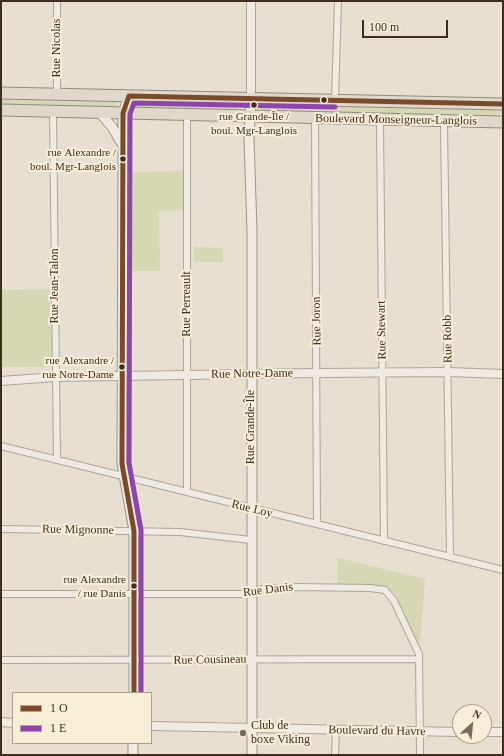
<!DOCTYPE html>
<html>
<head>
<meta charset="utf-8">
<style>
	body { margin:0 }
	#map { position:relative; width:504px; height:756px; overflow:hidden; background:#e7e0d1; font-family:"Times New Roman",serif }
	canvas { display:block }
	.frame { position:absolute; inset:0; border:2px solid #3d2e20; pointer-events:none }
	.legend { position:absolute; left:12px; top:692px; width:140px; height:52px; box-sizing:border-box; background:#f7eed8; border:1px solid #ada18e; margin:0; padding:5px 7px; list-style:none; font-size:12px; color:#3d2e20 }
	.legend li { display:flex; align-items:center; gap:8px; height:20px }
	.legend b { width:20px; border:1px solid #ada18e }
	.north { position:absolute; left:452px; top:704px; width:40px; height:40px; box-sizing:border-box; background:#f7eed8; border:1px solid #ada18e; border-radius:50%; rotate:27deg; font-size:11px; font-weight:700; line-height:16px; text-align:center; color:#3d2e20 }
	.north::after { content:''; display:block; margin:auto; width:14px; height:18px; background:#786c5e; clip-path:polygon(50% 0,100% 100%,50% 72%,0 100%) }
	.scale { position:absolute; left:362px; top:20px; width:86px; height:18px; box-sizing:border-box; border:2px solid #3d2e20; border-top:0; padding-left:5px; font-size:12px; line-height:14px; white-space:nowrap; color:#3d2e20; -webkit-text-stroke:3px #f7eed8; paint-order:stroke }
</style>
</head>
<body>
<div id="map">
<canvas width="504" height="756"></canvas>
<div class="frame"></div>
<ul class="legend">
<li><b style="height:5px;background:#7a4b2a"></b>1 O</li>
<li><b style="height:5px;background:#8e44ad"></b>1 E</li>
</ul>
<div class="north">N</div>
<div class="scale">100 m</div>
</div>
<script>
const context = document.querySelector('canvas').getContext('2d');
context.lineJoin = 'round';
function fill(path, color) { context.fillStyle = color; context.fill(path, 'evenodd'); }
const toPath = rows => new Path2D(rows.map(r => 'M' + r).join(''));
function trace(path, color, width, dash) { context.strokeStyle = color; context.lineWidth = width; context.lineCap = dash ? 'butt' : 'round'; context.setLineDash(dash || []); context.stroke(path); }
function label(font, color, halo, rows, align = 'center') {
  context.font = font + ' "Times New Roman",serif'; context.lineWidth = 4; context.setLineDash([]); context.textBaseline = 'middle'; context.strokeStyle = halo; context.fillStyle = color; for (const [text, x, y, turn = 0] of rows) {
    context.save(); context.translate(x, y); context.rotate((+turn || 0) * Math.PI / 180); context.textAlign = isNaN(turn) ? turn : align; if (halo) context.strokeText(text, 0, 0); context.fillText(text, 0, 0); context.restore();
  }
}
fill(toPath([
	[115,99,119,100,116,108,1,104,1,100],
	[233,102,238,104,236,109,144,109,133,107,132,105,134,103,187,104],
	[262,104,494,109,501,111,500,114,495,115,269,112,260,109],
	[183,171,183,210,159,211,160,271,128,271,126,172],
	[194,247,223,248,223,262,194,262],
	[52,289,52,367,1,367,1,290],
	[338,558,425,579,419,659,393,591,337,584]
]), '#d6d7b3');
const minor = toPath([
	[57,94,57,1],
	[335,100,338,1],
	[53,112,57,460],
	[315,118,317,524],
	[380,119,384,541],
	[444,121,450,557],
	[1,446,503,570],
	[187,492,187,115],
	[1,529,180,532,251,540],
	[1,594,250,594,262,589,297,587,370,588,385,590,394,601,419,654,420,755],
	[1,660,419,659],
	[335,755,336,730]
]);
const tertiary = toPath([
	[251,98,251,1],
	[1,381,55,377,317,373,448,372,503,374],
	[1,722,13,723],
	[151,726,460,732],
	[484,732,503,732]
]);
const secondary = toPath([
	[129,96,123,113,123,145,122,464,134,531,134,693],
	[251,98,249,138,252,231,252,755],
	[100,113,112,127,122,144],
	[133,755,133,743]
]);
const trunk = toPath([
	[1,93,503,104],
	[1,110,503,122]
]);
trace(minor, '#ada599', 8);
trace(tertiary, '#ada599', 10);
trace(secondary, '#9c958a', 11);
trace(trunk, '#928b80', 13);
trace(minor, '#efebe3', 6);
trace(tertiary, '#efebe3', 8);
trace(secondary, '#efebe3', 9);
trace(trunk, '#e0d9cb', 11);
trace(toPath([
	[134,693,134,531,122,464,123,113,129,96,503,104]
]), '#7a4b2a', 5);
trace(toPath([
	[141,693,141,530,129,463,130,114,134,103,335,107]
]), '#8e44ad', 5);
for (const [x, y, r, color] of [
	[324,100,3.5,"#3d2e20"],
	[254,105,3.5,"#3d2e20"],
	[123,159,3.5,"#3d2e20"],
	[122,367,3.5,"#3d2e20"],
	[134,586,3.5,"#3d2e20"],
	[243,733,4,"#786c5e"]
]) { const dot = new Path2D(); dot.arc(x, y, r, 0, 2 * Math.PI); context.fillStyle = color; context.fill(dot); trace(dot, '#f7eed8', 1.5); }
label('11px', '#3d2e20', '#f7eed8', [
	["rue Grande-Île /",254,117,"center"],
	["boul. Mgr-Langlois",254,131,"center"],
	["rue Alexandre /",116,153],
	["boul. Mgr-Langlois",116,167],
	["rue Alexandre /",114,361],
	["rue Notre-Dame",114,375],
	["rue Alexandre",126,580],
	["/ rue Danis",126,594]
], 'right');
label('12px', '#3d2e20', '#f7eed8', [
	["Rue Nicolas",57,48,-90],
	["Boulevard Monseigneur-Langlois",396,120,1],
	["Rue Jean-Talon",55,286,-90],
	["Rue Perreault",187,304,-90],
	["Rue Joron",317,321,-91],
	["Rue Stewart",382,330,-91],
	["Rue Robb",448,339,-91],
	["Rue Notre-Dame",252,374,-1],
	["Rue Grande-Île",251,427,-90],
	["Rue Loy",252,509,14],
	["Rue Mignonne",78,530,1],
	["Rue Danis",268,590,-7],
	["Rue Cousineau",210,660,-1],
	["Boulevard du Havre",377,731,1]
]);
label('12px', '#3d2e20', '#f7eed8', [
	["Club de",251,726],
	["boxe Viking",251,740]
], 'left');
</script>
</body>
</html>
